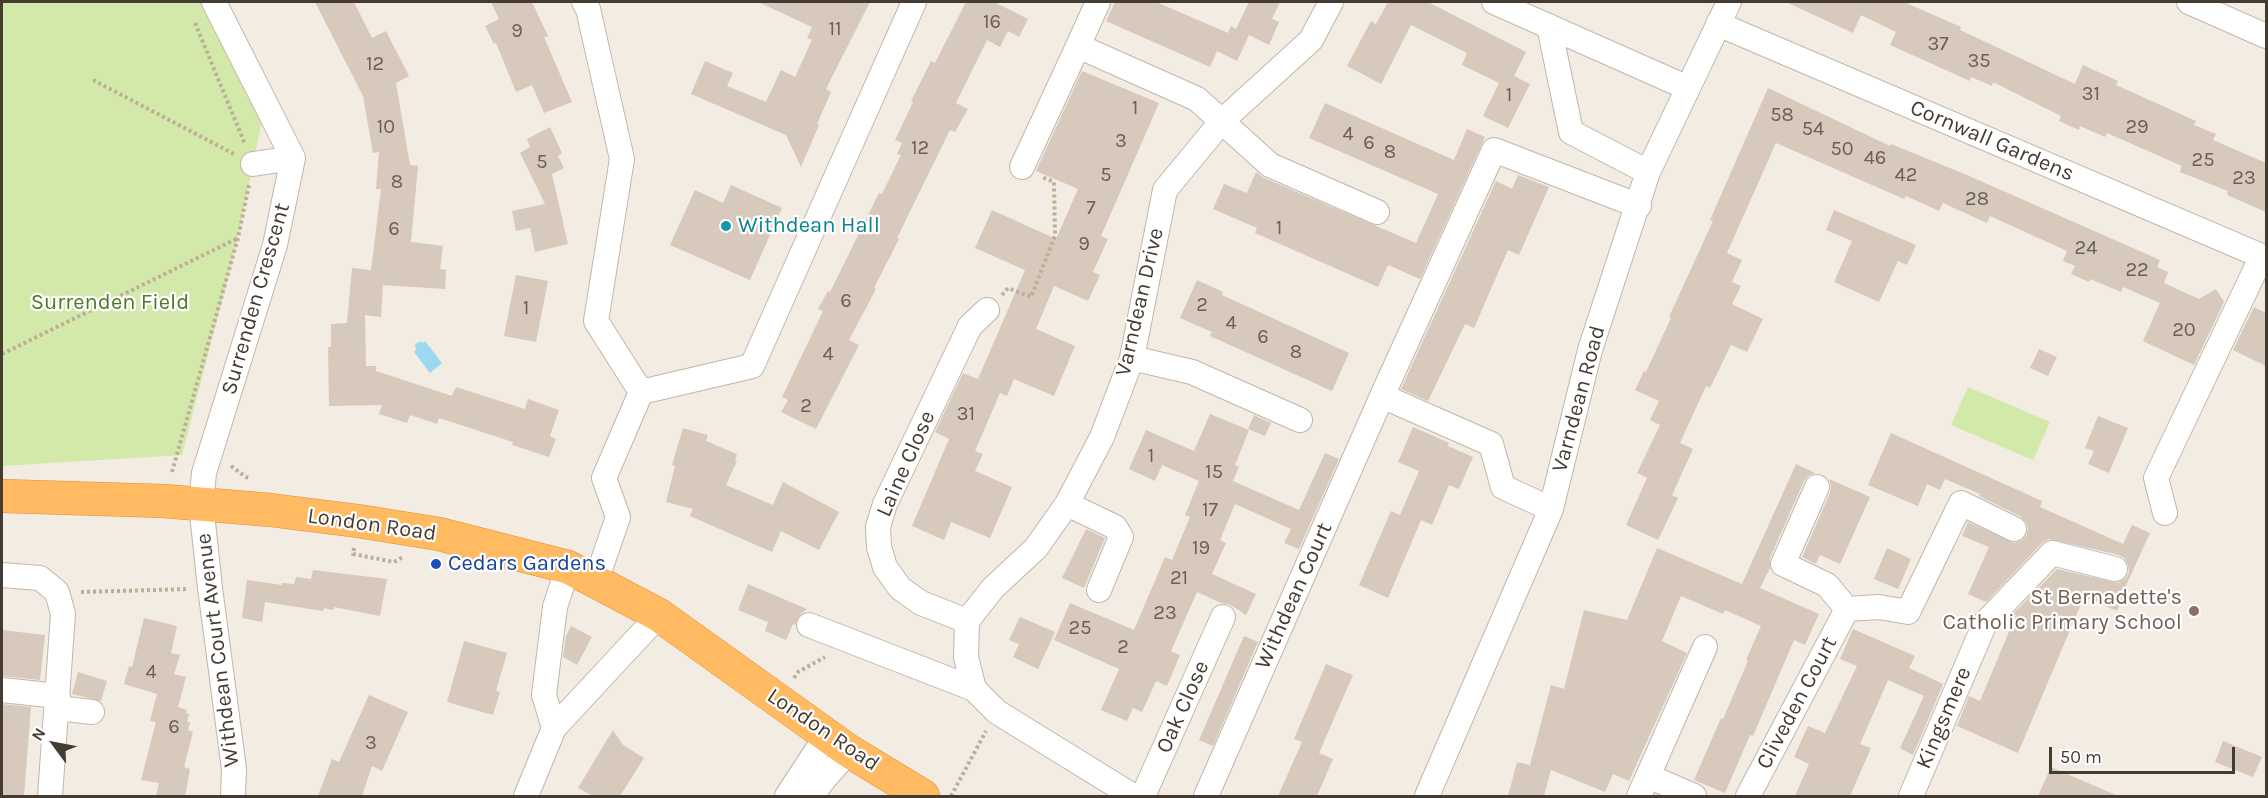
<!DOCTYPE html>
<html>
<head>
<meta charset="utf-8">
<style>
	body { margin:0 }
	#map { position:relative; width:2268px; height:798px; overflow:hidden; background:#f2ece3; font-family:Karla,sans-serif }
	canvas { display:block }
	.frame { position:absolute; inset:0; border:3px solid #443c33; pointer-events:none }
	.north { position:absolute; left:24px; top:714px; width:60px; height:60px; -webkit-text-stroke:4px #fff; paint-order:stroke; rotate:302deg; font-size:16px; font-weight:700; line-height:24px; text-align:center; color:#443c33 }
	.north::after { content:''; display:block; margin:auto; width:21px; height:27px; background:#443c33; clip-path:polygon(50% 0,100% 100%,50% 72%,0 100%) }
	.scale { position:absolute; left:2049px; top:747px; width:186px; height:27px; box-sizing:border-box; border:3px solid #443c33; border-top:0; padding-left:8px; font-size:18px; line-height:21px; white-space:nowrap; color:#443c33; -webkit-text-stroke:4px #fff; paint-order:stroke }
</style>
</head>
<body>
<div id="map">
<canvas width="2268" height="798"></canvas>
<div class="frame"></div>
<div class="north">N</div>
<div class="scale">50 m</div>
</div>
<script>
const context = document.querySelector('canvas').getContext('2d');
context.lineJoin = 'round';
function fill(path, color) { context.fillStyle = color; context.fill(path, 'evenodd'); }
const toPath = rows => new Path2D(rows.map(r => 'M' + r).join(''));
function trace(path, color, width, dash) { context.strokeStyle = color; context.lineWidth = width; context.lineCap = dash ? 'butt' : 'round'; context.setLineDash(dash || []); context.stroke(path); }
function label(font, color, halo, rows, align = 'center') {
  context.font = font + ' Karla,sans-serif'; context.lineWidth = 4.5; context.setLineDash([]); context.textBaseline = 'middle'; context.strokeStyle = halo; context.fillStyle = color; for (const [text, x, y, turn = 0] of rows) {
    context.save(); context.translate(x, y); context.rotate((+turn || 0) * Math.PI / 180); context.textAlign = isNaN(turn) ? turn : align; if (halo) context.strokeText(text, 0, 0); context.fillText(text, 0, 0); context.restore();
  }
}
fill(toPath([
	[2,2,216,2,262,120,238,238,182,455,2,466],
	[1968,387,2050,422,2033,460,1951,425]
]), '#d3e9aa');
fill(toPath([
	[422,341,423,343,425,341,442,363,430,373,414,352,416,350,415,344]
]), '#9dd8f2');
fill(toPath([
	[315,2,354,2,372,38,386,31,409,76,396,83,410,165,418,166,411,242,443,246,440,269,446,270,445,289,383,285,381,317,365,315,366,366,376,366,376,371,452,396,456,387,525,409,528,399,559,410,550,436,556,439,549,457,512,445,513,442,439,418,437,424,410,415,407,423,379,414,382,405,329,406,328,347,331,347,331,324,347,323,352,268,371,270,381,189,376,189,379,152,373,153,363,96],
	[491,2,532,2,548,36,544,37,572,102,544,113,532,85,516,92,496,43,494,44,485,26,499,19],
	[758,2,870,2,826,89,831,92,817,124,819,125,801,167,786,135,691,94,705,61,733,73,727,86,766,102,781,70,795,77,812,40,807,38,812,27],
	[966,2,994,2,1028,19,1019,37,1008,31,1000,47,987,40,956,103,968,109,955,132,950,130,897,238,899,239,874,288,876,289,849,340,859,345,816,429,781,412,788,400,782,397,823,311,818,309,828,291,830,292,879,193,882,194,901,155,897,154,902,143,895,140,913,102,911,101,931,61,935,63],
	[1115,2,1156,2,1228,33,1231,26,1236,29,1249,2,1280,2,1272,19,1279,22,1269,45,1249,35,1237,61,1217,51,1210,67,1106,21],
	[1388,2,1428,2,1526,52,1514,76,1530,84,1508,128,1483,116,1499,83,1462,65,1467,53,1411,25,1381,84,1347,66,1371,21,1376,24],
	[1786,2,1904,2,1961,27,1960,30,2075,84,2083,65,2118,81,2116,85,2196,121,2194,125,2216,134,2213,140,2266,163,2266,212,2227,195,2228,191,2180,172,2182,166,2107,133,2105,137,2080,126,2079,130,2059,121,2061,116,1993,82,1992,86,1971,77,1970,81,1890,45,1896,32,1861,15,1853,33],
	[1082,71,1159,103,1101,236,1108,239,1093,272,1100,275,1088,301,1054,286,1036,329,1075,346,1054,396,1014,379,1007,396,1000,393,975,451,983,454,975,471,1012,487,990,538,951,522,944,540,912,526,949,439,935,432,963,373,978,379,1025,270,975,248,992,210,1056,239,1078,189,1036,171],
	[1768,88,1890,146,1891,144,1967,175,2160,260,2157,267,2168,272,2164,283,2199,299,2216,289,2224,302,2194,365,2143,341,2160,303,2123,287,2121,292,2090,279,2089,282,2071,274,2075,266,2063,261,2067,251,1990,216,1987,223,1943,203,1939,211,1906,196,1904,199,1776,143,1727,253,1742,260,1732,282,1741,286,1732,304,1763,319,1747,352,1731,345,1710,388,1706,386,1680,443,1693,449,1672,495,1678,498,1658,540,1626,525,1647,478,1637,473,1660,425,1650,420,1659,401,1635,390,1644,371,1646,372,1671,318,1669,317,1713,221,1710,220],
	[1325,103,1454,160,1467,129,1485,137,1420,279,1388,265,1378,287,1255,233,1257,228,1213,209,1224,184,1247,193,1256,172,1264,178,1416,243,1438,194,1309,138],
	[550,127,562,153,558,156,564,168,552,174,568,244,535,252,530,228,516,231,512,211,545,204,520,153,530,147,527,139],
	[1518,175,1549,187,1519,255,1508,250,1474,328,1465,324,1428,401,1401,389,1496,181,1512,189],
	[731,185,782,208,750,280,670,245,695,190,723,203],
	[1834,210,1916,245,1907,265,1898,261,1879,302,1834,282,1852,241,1826,230],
	[516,275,548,281,536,342,504,336],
	[1197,280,1223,292,1222,295,1349,353,1332,391,1210,336,1212,332,1180,318],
	[2254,307,2266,313,2266,366,2233,350],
	[2039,349,2057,357,2048,376,2030,368],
	[1210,414,1249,430,1235,465,1239,467,1233,481,1299,510,1325,453,1339,459,1299,549,1284,543,1291,529,1235,504,1220,540,1226,543,1212,574,1256,594,1246,615,1229,604,1221,603,1197,592,1171,651,1180,655,1167,686,1156,681,1142,712,1133,708,1127,721,1101,710,1119,669,1054,640,1070,603,1134,630,1165,557,1172,560,1190,517,1185,515,1199,481,1162,465,1155,481,1129,469,1146,430,1194,451],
	[1254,415,1271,423,1265,436,1248,429],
	[2098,416,2128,428,2109,473,2088,464,2094,451,2085,448],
	[1413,427,1449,443,1448,446,1473,457,1459,489,1449,485,1432,525,1421,520,1388,598,1359,585,1391,511,1400,515,1419,471,1398,462],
	[683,428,708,435,706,441,737,454,735,460,737,461,726,485,773,505,783,482,839,512,819,550,781,531,772,552,690,516,693,509,666,502,675,466,672,465],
	[1891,433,2042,501,2040,507,2123,544,2132,525,2150,533,2123,592,2125,592,2117,611,2084,597,2018,753,1957,726,1969,696,1980,701,2016,615,2013,614,2057,569,2118,583,2126,578,2129,572,2128,565,2124,558,2119,555,2049,539,2042,543,1986,602,1968,594,1989,547,1962,536,1968,522,2014,543,2021,541,2026,536,2028,529,2026,522,2020,516,1979,496,1980,494,1945,479,1940,490,1927,484,1918,506,1868,485],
	[1796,464,1815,473,1808,476,1804,481,1770,558,1770,568,1760,588,1819,614,1805,645,1794,640,1753,736,1750,735,1725,793,1694,780,1721,718,1723,719,1748,661,1746,660,1761,626,1725,610,1723,614,1681,596,1662,641,1687,653,1629,781,1613,774,1605,792,1551,770,1544,796,1508,796,1517,762,1530,765,1551,685,1564,689,1584,610,1627,620,1657,548,1742,584],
	[1829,479,1870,497,1840,564,1820,555,1816,564,1802,557,1830,493,1831,486],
	[1086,529,1105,538,1084,588,1062,578],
	[1887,548,1911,559,1898,589,1874,579],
	[313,570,387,579,380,616,334,607,333,610,324,608,323,611,265,602,262,622,242,618,247,580,282,585,282,583,294,584,296,577,311,579],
	[748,584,807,609,800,614,795,625,793,624,786,640,765,631,768,622,738,610],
	[1020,617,1055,632,1038,669,1013,657,1019,644,1009,640],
	[144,618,177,626,171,653,180,655,174,674,186,677,178,707,187,710,186,713,189,714,187,722,190,722,188,730,193,732,184,767,190,769,185,796,156,796,159,783,141,780,156,722,150,721,157,694,124,684,129,666,132,667],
	[571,626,592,637,577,665,563,657,566,636],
	[1853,629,1915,656,1909,668,1943,684,1913,755,1900,748,1924,696,1888,680,1860,744,1871,748,1850,796,1795,796,1809,764,1794,757,1808,726,1825,733,1857,666,1840,659],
	[2,630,45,635,40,680,2,676],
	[1244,636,1258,642,1213,746,1199,740],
	[464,641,507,653,496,691,500,692,493,715,447,702],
	[1326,664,1353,675,1319,753,1333,759,1317,796,1278,796,1302,742,1294,739],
	[78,672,107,681,101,701,72,694],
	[369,695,408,712,382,771,372,766,362,796,318,796,332,759,339,762],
	[2,704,31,707,24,796,2,796],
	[613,730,623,745,644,758,620,796,593,796,578,788],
	[2223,741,2262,757,2253,777,2215,762],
	[2051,767,2118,796,2038,796]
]), '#d7c9bb');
const minor = toPath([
	[214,2,293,158,275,245,204,473,201,504,210,588,234,769,233,796],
	[584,2,588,9,622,159,596,321,641,392,752,366,914,2],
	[1494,2,1688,88],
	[2189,2,2266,36],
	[1718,24,2266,258],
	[1549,26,1571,132,1648,172],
	[1078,46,1098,2],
	[253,164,293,158],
	[1022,167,1078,46,1197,99,1270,165,1377,212],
	[1132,358,1192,372,1300,420],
	[1382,396,1494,150,1639,206],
	[1817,487,1783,564,1827,585,1847,609],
	[1067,504,1115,527,1121,537,1099,590],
	[2165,513,2156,478,2262,256],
	[2,575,40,578,57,592,63,614,50,796],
	[596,581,618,517,604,478,641,392],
	[967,621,921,603,900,588,885,567,879,547,878,527,885,504,970,326,987,310],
	[809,625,974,689],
	[2,690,58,696],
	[57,708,92,712],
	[554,728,544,695,555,607,568,567],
	[526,796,554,728,659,615],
	[787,796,827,735],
	[812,796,824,779,849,751],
	[1133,796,997,712,974,689,966,657,967,621,993,588,1036,548,1067,504,1102,437,1132,358,1165,190,1222,121,1311,40,1331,2],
	[1143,796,1223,617],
	[1206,796,1382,396,1491,444,1503,487,1551,509],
	[1427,796,1551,509,1590,350,1648,172,1729,2],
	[1639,796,1648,776],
	[1694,796,1648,776,1705,647],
	[1748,796,1847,609,1879,607,1908,612,1961,503,2014,529],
	[1911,796,1985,623,2052,553,2115,569]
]);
const highway = toPath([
	[2,496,164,501,270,510,358,521,439,534,568,567,659,615,849,751,923,796]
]);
trace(minor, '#c1b6a9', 26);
trace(highway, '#e28d2e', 34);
trace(toPath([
	[195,23,245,144],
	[93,80,234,154],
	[1002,295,1008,288,1031,297,1055,236,1054,182,1042,177],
	[2,354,238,238],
	[231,466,246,477,250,478],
	[172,472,238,238,249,185],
	[354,548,353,554,394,562,403,557],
	[81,592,188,589],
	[794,678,798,672,825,657],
	[951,796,986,731]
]), '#c0ad97', 4, [3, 3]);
trace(minor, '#fff', 24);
trace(highway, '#ffba62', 33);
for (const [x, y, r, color] of [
	[726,226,6,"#0f9aa8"],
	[436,564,6,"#1a4fb4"],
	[2194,611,6,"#8d6e63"]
]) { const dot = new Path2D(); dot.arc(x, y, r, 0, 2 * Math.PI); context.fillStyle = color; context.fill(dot); trace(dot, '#fff', 2); }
label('20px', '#695f55', null, [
	["16",992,22],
	["11",835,29],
	["9",517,31],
	["37",1938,44],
	["35",1979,61],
	["12",375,64],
	["31",2091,94],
	["1",1509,95],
	["1",1135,108],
	["58",1782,115],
	["10",386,127],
	["29",2137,127],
	["54",1813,129],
	["4",1348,134],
	["3",1121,141],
	["6",1369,143],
	["12",920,148],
	["50",1842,149],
	["8",1390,152],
	["46",1875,158],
	["25",2203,160],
	["5",542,162],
	["5",1106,175],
	["42",1906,175],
	["23",2244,178],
	["8",397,182],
	["28",1977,199],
	["7",1091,208],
	["1",1279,228],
	["6",394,229],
	["9",1084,244],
	["24",2086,248],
	["22",2137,270],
	["6",846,301],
	["2",1202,305],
	["1",526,308],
	["4",1231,323],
	["20",2184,330],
	["6",1263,337],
	["8",1296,352],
	["4",828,354],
	["2",806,406],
	["31",966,414],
	["1",1151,456],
	["15",1214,472],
	["17",1210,510],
	["19",1201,548],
	["21",1179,578],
	["23",1165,613],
	["25",1080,628],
	["2",1123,647],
	["4",151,672],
	["6",174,727],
	["3",371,743]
]);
label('22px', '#443c33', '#fff', [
	["Cornwall Gardens",1992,141,23],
	["Surrenden Crescent",256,299,-74],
	["Varndean Drive",1140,302,-77],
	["Varndean Road",1579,399,-75],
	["Laine Close",906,464,-66],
	["London Road",372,525,8],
	["Withdean Court",1294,596,-66],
	["Withdean Court Avenue",218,650,-97],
	["Cliveden Court",1797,703,-62],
	["Oak Close",1183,707,-66],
	["Kingsmere",1944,718,-67],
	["London Road",823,730,34]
]);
label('22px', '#0d838f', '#fff', [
	["Withdean Hall",738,226]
], 'left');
label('22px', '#4d7825', '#fff', [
	["Surrenden Field",110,303]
]);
label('22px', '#164399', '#fff', [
	["Cedars Gardens",448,564]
], 'left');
label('22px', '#785e54', '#fff', [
	["St Bernadette's",2182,598],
	["Catholic Primary School",2182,623]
], 'right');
</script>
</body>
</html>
